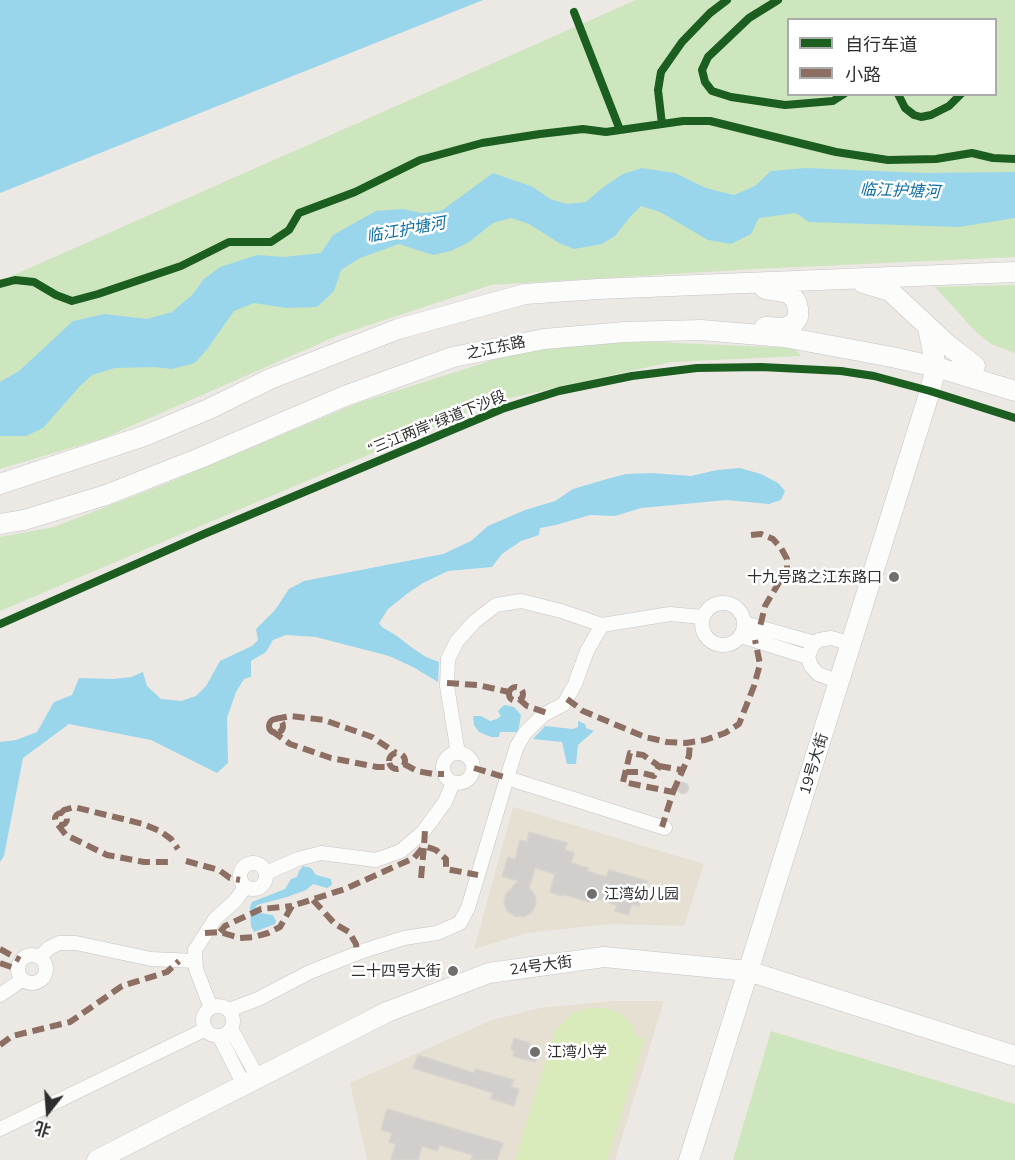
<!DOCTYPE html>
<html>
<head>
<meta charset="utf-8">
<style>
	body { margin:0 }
	#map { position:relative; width:1015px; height:1160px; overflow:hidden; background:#ece8e4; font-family:Mulish,"Noto Sans SC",sans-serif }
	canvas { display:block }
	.legend { position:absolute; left:787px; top:18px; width:210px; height:78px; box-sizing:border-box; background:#fff; border:2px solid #ababab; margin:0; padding:8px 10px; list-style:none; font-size:18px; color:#2e2e2e }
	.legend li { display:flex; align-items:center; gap:12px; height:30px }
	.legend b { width:30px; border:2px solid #ababab }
	.north { position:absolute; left:18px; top:1082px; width:60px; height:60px; -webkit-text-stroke:4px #fff; paint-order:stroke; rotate:197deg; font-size:16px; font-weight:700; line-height:24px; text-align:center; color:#2e2e2e }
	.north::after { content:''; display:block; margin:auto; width:21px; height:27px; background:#2e2e2e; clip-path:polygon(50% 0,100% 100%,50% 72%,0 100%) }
</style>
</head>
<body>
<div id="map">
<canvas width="1015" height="1160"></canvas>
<ul class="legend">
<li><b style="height:8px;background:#1b5e20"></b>自行车道</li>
<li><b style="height:8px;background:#8d6e63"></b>小路</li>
</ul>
<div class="north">北</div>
</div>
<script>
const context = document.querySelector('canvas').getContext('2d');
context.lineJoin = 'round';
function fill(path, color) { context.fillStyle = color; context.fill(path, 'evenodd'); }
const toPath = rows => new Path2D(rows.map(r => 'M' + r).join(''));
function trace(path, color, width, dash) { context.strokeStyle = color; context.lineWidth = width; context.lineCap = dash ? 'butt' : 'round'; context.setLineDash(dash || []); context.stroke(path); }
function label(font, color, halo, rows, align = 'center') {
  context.font = font + ' Mulish,"Noto Sans SC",sans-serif'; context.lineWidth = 5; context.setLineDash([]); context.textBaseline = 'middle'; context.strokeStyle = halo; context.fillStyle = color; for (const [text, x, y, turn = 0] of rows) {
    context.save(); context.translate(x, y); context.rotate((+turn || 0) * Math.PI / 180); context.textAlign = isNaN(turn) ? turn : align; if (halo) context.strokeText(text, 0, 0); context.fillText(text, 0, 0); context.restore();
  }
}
fill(toPath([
	[513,807,704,864,684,926,610,924,527,933,474,949],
	[613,1001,664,1001,615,1160,367,1160,350,1083,492,1020,540,1008]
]), '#e6e0d3');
fill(toPath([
	[636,0,1015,0,1015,257,755,269,491,285,339,335,104,438,0,469,0,281],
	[788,20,996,20,996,94,788,94],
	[1015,285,1015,353,991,344,976,332,935,287],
	[606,340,794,348,801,356,671,362,493,402,0,611,0,537,54,527,165,484,358,403,509,355],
	[771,1031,1015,1104,1015,1160,733,1160]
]), '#cee6be');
fill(toPath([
	[588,1008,607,1008,623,1015,633,1026,635,1036,645,1039,607,1160,515,1160,555,1031,571,1014]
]), '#d9eabb');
fill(toPath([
	[0,0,483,0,0,193],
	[642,168,675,173,706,188,734,195,755,186,771,171,806,168,924,173,1015,172,1015,218,959,227,809,222,796,213,759,218,751,234,731,244,708,240,660,212,641,206,630,217,615,236,602,244,574,249,559,243,529,224,511,218,493,223,469,242,451,251,433,255,399,244,360,258,341,270,334,291,317,307,286,308,254,303,234,311,208,348,195,363,172,369,154,367,115,368,92,375,80,386,43,428,26,436,0,436,0,382,19,371,73,321,104,314,147,319,172,312,192,295,204,279,220,267,257,255,284,257,321,253,333,235,376,211,403,209,421,213,441,211,493,173,533,187,550,199,567,204,586,202,602,188,623,174],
	[740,468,761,474,778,483,785,491,781,500,769,504,727,500,641,508,615,516,590,515,556,525,540,528,539,535,521,541,502,554,492,567,448,571,423,583,408,593,388,609,379,623,382,627,397,636,411,647,426,657,439,662,438,682,413,667,389,656,316,637,286,635,273,640,266,652,251,661,251,677,244,679,236,692,227,718,228,763,217,773,151,740,69,724,23,758,4,856,0,862,0,742,16,740,37,732,54,702,72,695,79,678,114,679,131,677,143,672,147,686,161,699,181,701,196,696,206,686,220,661,252,646,258,640,256,629,275,610,289,589,304,581,443,554,471,541,488,526,525,510,555,501,573,489,607,479,626,474,651,473,691,476,717,470],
	[504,705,514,707,521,715,518,732,500,732,499,737,491,737,479,732,474,725,473,716,481,716,490,721,497,719,501,716,498,711],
	[578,721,585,724,586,728,594,731,578,745,576,764,567,764,562,742,533,739,545,726,573,729,578,727],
	[303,866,311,868,316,875,331,879,332,885,327,888,313,884,306,890,287,897,257,905,256,908,260,913,273,915,276,921,275,924,254,932,251,926,250,907,252,902,285,889,291,879,297,877,299,871]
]), '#99d6ec');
const building = toPath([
	'677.5 788a5.5 5.5 0 1 1 11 0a5.5 5.5 0 1 1-11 0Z',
	[529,832,567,843,565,850,574,853,571,863,588,868,587,871,606,877,609,870,647,881,639,906,632,904,628,915,615,911,617,905,591,897,589,902,562,894,562,896,550,892,555,874,535,868,529,888,535,895,536,904,532,912,524,917,515,916,507,911,504,903,506,894,518,881,502,876,508,857,515,860,520,840,527,842,529,832],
	[514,1038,530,1043,529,1048,538,1051,535,1062,513,1056,515,1051,511,1050,514,1038],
	[418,1055,474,1073,475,1069,514,1080,511,1087,519,1089,514,1106,491,1099,493,1093,413,1068,418,1055],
	[387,1109,503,1143,497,1160,471,1160,473,1155,440,1145,437,1151,422,1146,418,1160,391,1160,396,1144,389,1142,392,1133,381,1130,387,1109]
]);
fill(building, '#d1cecb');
trace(building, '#d7d4d0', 1.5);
const street = toPath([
	'702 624a21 21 0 1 1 42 0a21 21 0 1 1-42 0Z',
	[744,623,815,643],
	[602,625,587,651,575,684,564,704,543,715,525,733,517,746,507,778,665,828],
	[741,636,808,657],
	[840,682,818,674,811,666,808,657,812,646,819,640,831,638,852,644],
	'443 768a15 15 0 1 1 30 0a15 15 0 1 1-30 0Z',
	[458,753,447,686,448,659,457,641,474,622,496,605,521,601,561,611,602,625,670,614,702,617],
	'240 876a13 13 0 1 1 26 0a13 13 0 1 1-26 0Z',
	[266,873,298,859,321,853,376,860,401,851,423,832,445,802,453,783],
	'18 969a14 14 0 1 1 28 0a14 14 0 1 1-28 0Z',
	[40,957,49,948,59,943,76,943,151,959,195,961],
	[0,995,22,980],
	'203 1021a15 15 0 1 1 30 0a15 15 0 1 1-30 0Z',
	[211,1008,196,969,195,950,215,919,236,900,245,887],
	[229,1010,258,999,310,972,363,951,404,938,437,933,460,923,468,908,507,778],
	[231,1029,258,1078],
	[219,1036,244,1085],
	[0,1129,206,1029]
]);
const secondary = toPath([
	[863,283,890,291,949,346,975,366],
	[765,289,789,293,796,301,798,309,798,317,794,323,785,328,765,327],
	[0,484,144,436,209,409,270,379,398,329,525,294,598,289,1015,272],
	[0,524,24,520,106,495,200,458,345,396,453,357,544,339,625,332,701,330,784,337,892,357,936,367,1015,391],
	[97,1160,387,1012,489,973,604,957,748,971,1015,1056],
	[689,1160,930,391,936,367,928,328]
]);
trace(street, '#c5c4c5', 15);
trace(secondary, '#c5c4c5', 21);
trace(street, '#fcfcfb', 14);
trace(secondary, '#fcfcfb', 20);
trace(toPath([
	[751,535,761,534,773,539,781,548,787,559,787,569,765,606,760,627],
	[447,683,478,685,509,692],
	'509 694a7 7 0 1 1 14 0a7 7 0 1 1-14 0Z',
	[519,699,527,706,547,713],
	[567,699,583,711,645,737,667,742,686,743,705,740,725,733,739,724,754,686,760,664,755,640],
	[275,719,291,716,324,720,372,737,396,753],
	'269 726a7 7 0 1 1 14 0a7 7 0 1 1-14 0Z',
	[272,731,290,744,331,758,377,767,391,767],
	'389 761a8 8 0 1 1 16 0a8 8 0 1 1-16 0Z',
	[404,764,417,771,433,774,444,774],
	[659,766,682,770],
	[474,768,507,778],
	[626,772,639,772,654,776,659,766,643,755,630,753,623,782,673,792,662,827],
	[673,792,689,756,690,742],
	'55 819a6 6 0 1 1 12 0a6 6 0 1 1-12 0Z',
	[61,813,64,810,74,807,143,824,160,831,171,839,178,849],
	[58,825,66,835,107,855,144,862,174,862],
	[186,861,219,870,230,878,240,880],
	[421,878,424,846,436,850,446,859,446,869,478,875],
	[313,900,335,924,349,932,356,944,357,953],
	[220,932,225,926,261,909,292,906],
	[205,933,220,932,240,938,254,937,268,933,280,927,292,906,345,889,414,858,424,846,425,830],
	[0,949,20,960],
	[0,963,17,969],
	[0,1045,12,1036,70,1022,122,986,167,972,179,961]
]), '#8d6e63', 6, [12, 6]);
trace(toPath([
	[778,0,749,18,708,57,702,70,705,82,712,91,731,97,785,105,833,101,844,94],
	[574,12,620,130],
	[898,94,905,108,914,115,921,117,931,115,949,106,961,94],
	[662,124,658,90,661,72,682,42,710,13,727,0],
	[0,284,15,280,34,282,56,295,72,301,98,294,181,266,229,242,271,242,289,230,299,213,355,192,420,160,482,143,540,134,583,129,606,132,683,121,710,121,836,152,888,160,936,159,972,153,993,158,1015,159],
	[0,624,204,534,502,409,559,391,632,376,697,368,761,367,841,371,874,376,930,391,1015,418]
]), '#1b5e20', 8);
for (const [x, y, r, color] of [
	[894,577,6,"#706f6e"],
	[592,894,6,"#706f6e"],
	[453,971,6,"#706f6e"],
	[535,1052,6,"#706f6e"]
]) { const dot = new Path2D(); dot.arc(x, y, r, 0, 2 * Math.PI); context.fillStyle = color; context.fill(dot); trace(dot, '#fff', 2); }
label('15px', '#2e2e2e', '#fff', [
	["之江东路",496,348,-12],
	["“三江两岸”绿道下沙段",437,423,-22],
	["19号大街",814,764,-73],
	["24号大街",541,966,-8]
]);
label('15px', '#2e2e2e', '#fff', [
	["十九号路之江东路口",882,577],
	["江湾幼儿园",604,894,"left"],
	["二十四号大街",441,971],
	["江湾小学",547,1052,"left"]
], 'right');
label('italic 16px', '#0d6fa3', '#fff', [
	["临江护塘河",900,191,2],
	["临江护塘河",406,230,-10]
]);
</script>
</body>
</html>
